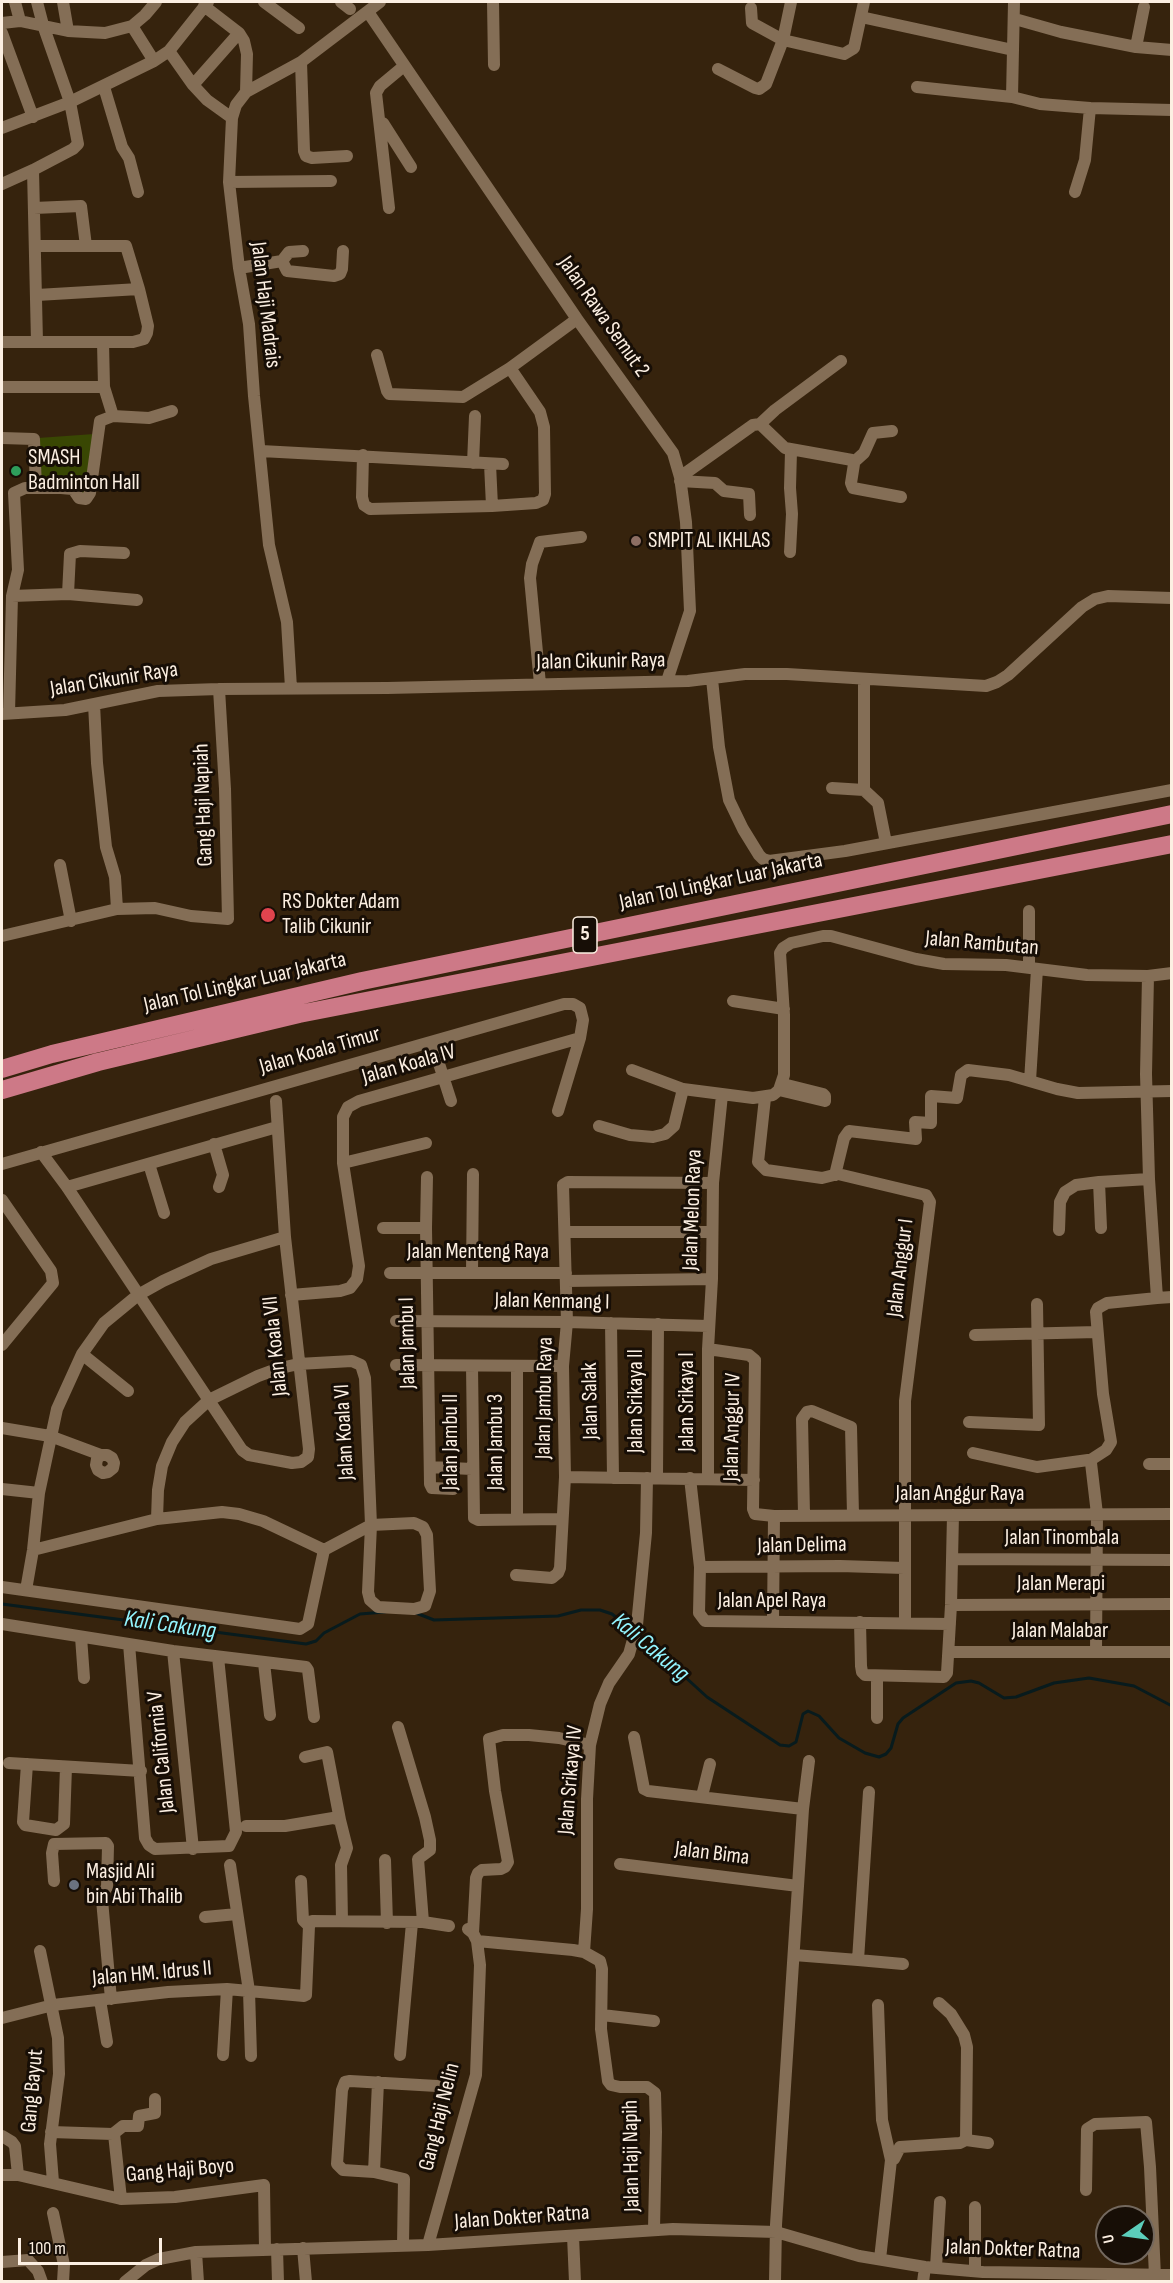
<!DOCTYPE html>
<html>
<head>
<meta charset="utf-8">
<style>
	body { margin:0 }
	#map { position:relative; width:1173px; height:2283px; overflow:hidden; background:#36230d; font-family:"Sofia Sans Condensed",sans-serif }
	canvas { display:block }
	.frame { position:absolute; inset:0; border:3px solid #fcefe2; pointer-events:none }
	.north { position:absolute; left:1095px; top:2205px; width:60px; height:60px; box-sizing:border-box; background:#170e06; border:2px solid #73685e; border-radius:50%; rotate:257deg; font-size:16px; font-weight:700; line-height:24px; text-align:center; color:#fcefe2 }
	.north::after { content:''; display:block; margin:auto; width:21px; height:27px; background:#5ccebb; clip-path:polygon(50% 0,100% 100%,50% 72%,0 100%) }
	.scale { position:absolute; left:18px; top:2238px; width:144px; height:27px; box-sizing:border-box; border:3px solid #fcefe2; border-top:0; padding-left:8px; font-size:18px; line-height:21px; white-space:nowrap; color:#fcefe2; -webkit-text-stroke:4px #170e06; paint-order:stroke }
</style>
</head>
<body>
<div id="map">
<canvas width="1173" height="2283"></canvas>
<div class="frame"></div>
<div class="north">U</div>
<div class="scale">100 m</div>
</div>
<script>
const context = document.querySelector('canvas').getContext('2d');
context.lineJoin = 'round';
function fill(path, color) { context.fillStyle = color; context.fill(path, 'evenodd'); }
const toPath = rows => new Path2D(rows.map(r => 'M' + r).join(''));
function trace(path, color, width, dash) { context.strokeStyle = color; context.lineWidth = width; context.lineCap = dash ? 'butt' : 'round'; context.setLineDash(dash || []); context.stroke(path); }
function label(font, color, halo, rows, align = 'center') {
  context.font = font + ' "Sofia Sans Condensed",sans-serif'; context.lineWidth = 6; context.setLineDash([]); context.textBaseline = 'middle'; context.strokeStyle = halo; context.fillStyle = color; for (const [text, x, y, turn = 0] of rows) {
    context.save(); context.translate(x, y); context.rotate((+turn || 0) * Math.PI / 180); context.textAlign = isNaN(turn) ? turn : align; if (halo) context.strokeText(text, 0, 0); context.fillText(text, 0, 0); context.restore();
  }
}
fill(toPath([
	[94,434,87,494,39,484,38,438]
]), '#394703');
trace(toPath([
	[2,1604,306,1644,316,1641,324,1633,360,1614,385,1612],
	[416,1613,434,1620,558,1616,581,1610,600,1610,612,1614,632,1630],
	[637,1633,707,1697,780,1745,789,1746,796,1742,803,1714,808,1711,819,1716,839,1738,865,1753,879,1757,886,1754,891,1748,898,1724,903,1718,956,1683,971,1681,979,1683,1004,1698,1016,1697,1054,1683,1089,1678,1134,1686,1172,1706]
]), '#081b1d', 3);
trace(toPath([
	[15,2,20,21],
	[63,2,68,31],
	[264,2,299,28],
	[341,2,350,9],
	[493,2,494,65],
	[1014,2,1012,97,1040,104,1090,108,1172,110],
	[204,6,239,33,244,41,247,54,246,92],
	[751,8,752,23,783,40,844,54,854,48,864,2],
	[368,12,577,319,673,453,680,477,686,522,690,611,667,681],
	[861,17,1013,50],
	[1015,19,1061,32,1136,47,1172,50],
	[2,23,20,21,68,31,105,33,132,26,145,15,156,2],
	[132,26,154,61],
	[2,33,33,117],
	[1136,47,1144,7],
	[169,51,193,85,207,100,232,118],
	[301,62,304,151,306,156,312,158,347,156],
	[718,69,755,88,759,89,766,84,783,40,791,2],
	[193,85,239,33],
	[104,87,122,147,129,158,138,192],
	[917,87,1012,97],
	[383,123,411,167],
	[2,128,70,102,154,61,169,51,208,2],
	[33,170,37,342],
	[229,182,331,181],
	[2,184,33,170,73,149,78,144,70,102,43,25,37,2],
	[1075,192,1085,160,1090,108],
	[34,208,81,206,86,246],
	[389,208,376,93,380,86,404,66],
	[282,261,289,252,303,251],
	[239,268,282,261,287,271,334,276,340,274,342,269,343,251],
	[37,295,139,289],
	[2,342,133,342,144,339,147,333,148,326,139,289,126,246,36,246],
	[377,355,387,391,389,394,463,397,510,368,577,319],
	[2,387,104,387,103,342],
	[104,387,113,416],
	[760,424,785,448,852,460,854,464,851,483,853,488,901,497],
	[2,438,34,439,36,488],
	[261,451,503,464],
	[363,455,362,497,364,505,370,509,492,506,490,464],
	[854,462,864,453,873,433,892,431],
	[473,463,475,416],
	[680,477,753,425,760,424,775,410,841,361],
	[680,481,715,483,724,491,749,494,750,515],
	[492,506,536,503,543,500,545,494,544,427,540,412,510,368],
	[790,552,792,514,790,488,791,451],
	[68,594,70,554,80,551,124,553],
	[12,596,68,594,137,600],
	[712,679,719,747,729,800,743,829,759,855,763,859,769,861,845,851,1172,790],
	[540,684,530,578,532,564,540,542,581,537],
	[291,688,287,622,269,545,254,396,249,324,239,268,229,182,232,118,236,105,246,92,301,62,380,2],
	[94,704,97,763,106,847,115,877,117,909],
	[9,713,12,596,18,570,14,493,25,488,61,488,73,489,79,498,86,499,90,493,100,421,113,416,149,418,172,411],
	[2,714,65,710,158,691,219,689,387,688,688,681,745,674,787,674,986,686,997,682,1008,675,1082,607,1095,599,1108,596,1172,598],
	[832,788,864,790,878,803,886,843],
	[864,790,864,679],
	[60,865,71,921],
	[2,936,117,909,155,908,191,916,228,919,225,789,219,689],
	[1029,968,1029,911],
	[733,1001,784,1009],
	[432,1042,451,1101],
	[632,1070,683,1089,753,1098,773,1095,779,1090,784,1075,784,1015,780,953,783,948,791,943,823,936,831,936,916,959,944,964,1006,965,1087,975,1148,976,1172,973],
	[1030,1081,1037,969],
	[779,1090,825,1101,825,1096,823,1094,783,1084],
	[765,1098,758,1162,766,1170,822,1178,838,1174,926,1195,930,1202,905,1401,905,1622],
	[599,1126,630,1135,653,1137,665,1134,674,1126,683,1089],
	[214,1144,223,1175,219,1187],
	[41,1152,67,1187,242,1450,249,1455,292,1463,301,1462,308,1457,309,1449,285,1237,276,1101],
	[343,1163,426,1143],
	[2,1164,564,1004,573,1004,580,1008,583,1020,580,1038,558,1111],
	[149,1164,164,1213],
	[835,1175,844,1138,849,1131,916,1139,915,1122,931,1123,931,1096,957,1098,961,1075,968,1070,1009,1075,1057,1089,1078,1093,1172,1091],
	[427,1177,426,1228,430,1484,432,1488,453,1489],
	[67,1187,277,1127],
	[2,1200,51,1271,53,1283,2,1345],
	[383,1228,426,1228],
	[1101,1228,1099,1182,1149,1179],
	[1059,1230,1060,1202,1065,1192,1076,1185,1099,1182],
	[565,1232,711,1232],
	[390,1273,566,1273],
	[472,1273,473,1174],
	[566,1281,712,1279],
	[291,1295,340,1291,350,1288,357,1279,359,1266,343,1163,343,1117,348,1107,359,1101,580,1038],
	[1157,1298,1172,1297],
	[396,1321,567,1322,708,1326],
	[611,1323,613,1478],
	[975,1335,1097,1332],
	[708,1349,749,1355,755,1360,753,1509,755,1514,774,1516,1172,1514],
	[82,1354,128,1391],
	[396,1365,563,1366],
	[472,1366,474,1518,478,1520,562,1519],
	[969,1422,1039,1425,1037,1304],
	[2,1428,50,1436,101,1455,107,1455,112,1458,114,1463,113,1468,108,1472,103,1473,98,1470,96,1465,97,1459,101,1455],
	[973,1453,1037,1467,1088,1460,1091,1463,1097,1514,1096,1651],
	[1089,1461,1106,1450,1111,1442,1103,1394,1096,1312,1098,1308,1107,1303,1157,1298,1149,1179,1146,1074,1148,976],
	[1149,1464,1172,1464],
	[430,1467,472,1469],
	[565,1477,754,1480],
	[657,1478,658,1324],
	[690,1478,700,1567,699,1613,705,1621,950,1624],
	[708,1478,708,1349,712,1279,713,1183,722,1095],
	[2,1489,39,1493],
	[804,1514,802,1419,807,1412,812,1411,851,1427,853,1515],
	[517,1518,517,1366],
	[33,1550,157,1519,222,1512,239,1514,263,1521,324,1550],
	[953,1559,1172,1560],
	[700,1567,840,1566,904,1568],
	[516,1575,552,1578,558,1573,560,1568,565,1477,563,1366,567,1322,563,1185,568,1182,713,1183],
	[2,1587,300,1629,308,1624,324,1550,371,1525,414,1523,423,1527,427,1535,430,1591,425,1606,414,1609,378,1607,370,1600,368,1592,371,1525,365,1378,361,1365,352,1361,298,1364,277,1369,258,1376,209,1400,185,1422,172,1442,162,1466,158,1490,157,1519],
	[26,1590,33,1550,39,1493,57,1409,82,1354,104,1323,138,1295,163,1281,211,1259,285,1237],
	[951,1605,1172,1604],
	[773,1622,774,1516],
	[860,1622,861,1666,862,1672,865,1675,944,1677,947,1673,951,1605,953,1515],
	[2,1624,173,1651,306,1667,308,1670,314,1717],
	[81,1637,84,1678],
	[129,1644,145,1838,149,1845,155,1849,229,1846,236,1832,218,1657],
	[173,1651,193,1849],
	[949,1652,1172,1652],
	[264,1663,270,1715],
	[877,1677,877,1718],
	[398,1727,425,1817,430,1840,430,1850,418,1859,423,1922],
	[634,1737,644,1789,648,1791,803,1809],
	[305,1757,327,1752,340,1820],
	[9,1763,141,1771],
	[27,1764,23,1822,25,1825,56,1830,64,1824,66,1767],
	[702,1796,710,1764],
	[246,1826,285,1826,333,1818,340,1820,347,1848,341,1865,342,1921],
	[385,1860,387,1923],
	[620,1864,798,1886],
	[230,1865,249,1991,251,2056],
	[54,1881,52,1853,54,1844,106,1843,108,1846,107,1887,103,1893,102,1900,111,1999],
	[301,1881,303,1920,309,1926],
	[205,1917,237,1914],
	[473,1933,476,1878,478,1873,482,1870,501,1869,505,1867,508,1862,495,1791,489,1739,503,1735,529,1735,559,1738,590,1745],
	[477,1941,573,1950,584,1952,600,1961,602,1969,601,2029,608,2081,611,2085,620,2087,647,2087,655,2093,656,2132,654,2229],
	[40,1951,58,2038,59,2074,50,2144,53,2182],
	[584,1952,587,1909,587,1799,590,1745,600,1704,609,1683,629,1654,637,1625,646,1533,647,1478],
	[794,1955,858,1960,869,1792],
	[858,1960,903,1964],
	[100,2000,107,2042],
	[878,2005,882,2120,891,2160,880,2259],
	[602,2015,654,2021],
	[2,2018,53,2005,168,1992,227,1989,304,1996,306,1995,309,1926,312,1921,423,1922,449,1926],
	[223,2055,227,1989],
	[400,2055,412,1923],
	[51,2132,113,2134,123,2126,138,2126,139,2116,155,2113,155,2099],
	[114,2134,121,2199],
	[2,2136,12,2142,15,2146,18,2175],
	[966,2140,988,2143],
	[891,2160,894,2159,900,2147,960,2143,966,2140,967,2047,964,2035,951,2014,939,2003],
	[374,2172,378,2082],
	[2,2175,18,2175,121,2199,175,2197,264,2185,265,2249],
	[1086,2190,1087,2129,1095,2124,1146,2122,1150,2167,1155,2276],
	[53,2213,64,2265,63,2282],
	[573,2236,575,2282],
	[403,2245,404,2179,374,2172,343,2170,337,2164,342,2090,345,2082,350,2081,437,2086],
	[428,2245,476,2075,480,1965,477,1941,473,1933,468,1929],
	[303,2248,306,2282],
	[277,2249,278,2282],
	[196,2252,198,2282],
	[2,2262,28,2260,38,2271,42,2282],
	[936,2267,940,2202],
	[975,2271,975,2207],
	[125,2282,146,2265,159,2259,196,2252,428,2245,673,2229,776,2232,859,2256,925,2267,983,2272,1172,2275],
	[775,2282,776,2225,803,1809,809,1761],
	[923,2282,925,2267]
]), '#846e56', 12);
trace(toPath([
	[2,1069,52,1054,362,981,1172,814],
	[2,1090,98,1062,299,1014,1172,844]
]), '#cd7987', 18);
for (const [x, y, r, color] of [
	[16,471,6,"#2e9e5b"],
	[636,541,6,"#8d6e63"],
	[268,915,8,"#e0444e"],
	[74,1885,6,"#6b7280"]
]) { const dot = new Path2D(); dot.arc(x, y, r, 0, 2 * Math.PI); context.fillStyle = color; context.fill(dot); trace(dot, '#170e06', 2); }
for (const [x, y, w] of [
	[585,935,24]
]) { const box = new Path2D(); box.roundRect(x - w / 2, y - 18, w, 36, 4.5); context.fillStyle = '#170e06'; context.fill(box); trace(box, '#fcefe2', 1.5); }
label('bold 21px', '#fcefe2', null, [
	["5",585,935]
]);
label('22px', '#fcefe2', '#170e06', [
	["Jalan Haji Madrais",265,305,83],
	["Jalan Rawa Semut 2",603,317,55],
	["Jalan Cikunir Raya",601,662,-1],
	["Jalan Cikunir Raya",114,680,-9],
	["Gang Haji Napiah",204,805,-92],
	["Jalan Tol Lingkar Luar Jakarta",721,882,-12],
	["Jalan Rambutan",982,944,5],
	["Jalan Tol Lingkar Luar Jakarta",245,983,-13],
	["Jalan Koala Timur",320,1051,-16],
	["Jalan Koala IV",409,1065,-16],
	["Jalan Melon Raya",693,1210,-88],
	["Jalan Menteng Raya",478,1252],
	["Jalan Anggur I",901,1268,-83],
	["Jalan Kenmang I",552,1302,1],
	["Jalan Jambu I",408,1343,-91],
	["Jalan Koala VII",276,1346,-96],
	["Jalan Jambu Raya",545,1398,-89],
	["Jalan Salak",591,1401,-91],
	["Jalan Srikaya II",636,1401,-90],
	["Jalan Srikaya I",687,1402,-90],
	["Jalan Anggur IV",733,1427,-89],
	["Jalan Koala VI",345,1432,-93],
	["Jalan Jambu II",451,1442,-90],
	["Jalan Jambu 3",496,1442,-90],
	["Jalan Anggur Raya",960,1494],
	["Jalan Tinombala",1062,1538],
	["Jalan Delima",802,1546,-1],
	["Jalan Merapi",1061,1584],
	["Jalan Apel Raya",772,1601],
	["Jalan Malabar",1060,1631],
	["Jalan California V",162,1752,-96],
	["Jalan Srikaya IV",571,1780,-85],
	["Jalan Bima",712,1854,7],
	["Jalan HM. Idrus II",152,1974,-5],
	["Gang Bayut",33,2091,-85],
	["Gang Haji Nelin",440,2117,-76],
	["Jalan Haji Napih",632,2156,-91],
	["Gang Haji Boyo",180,2171,-5],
	["Jalan Dokter Ratna",522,2218,-4],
	["Jalan Dokter Ratna",1013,2250,2]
]);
label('22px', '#fcefe2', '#170e06', [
	["SMASH",28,458],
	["Badminton Hall",28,483],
	["SMPIT AL IKHLAS",648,541],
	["RS Dokter Adam",282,902],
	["Talib Cikunir",282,927],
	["Masjid Ali",86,1872],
	["bin Abi Thalib",86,1897]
], 'left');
label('italic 24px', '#93f5ff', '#170e06', [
	["Kali Cakung",170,1626,8],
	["Kali Cakung",650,1648,40]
]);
</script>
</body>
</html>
